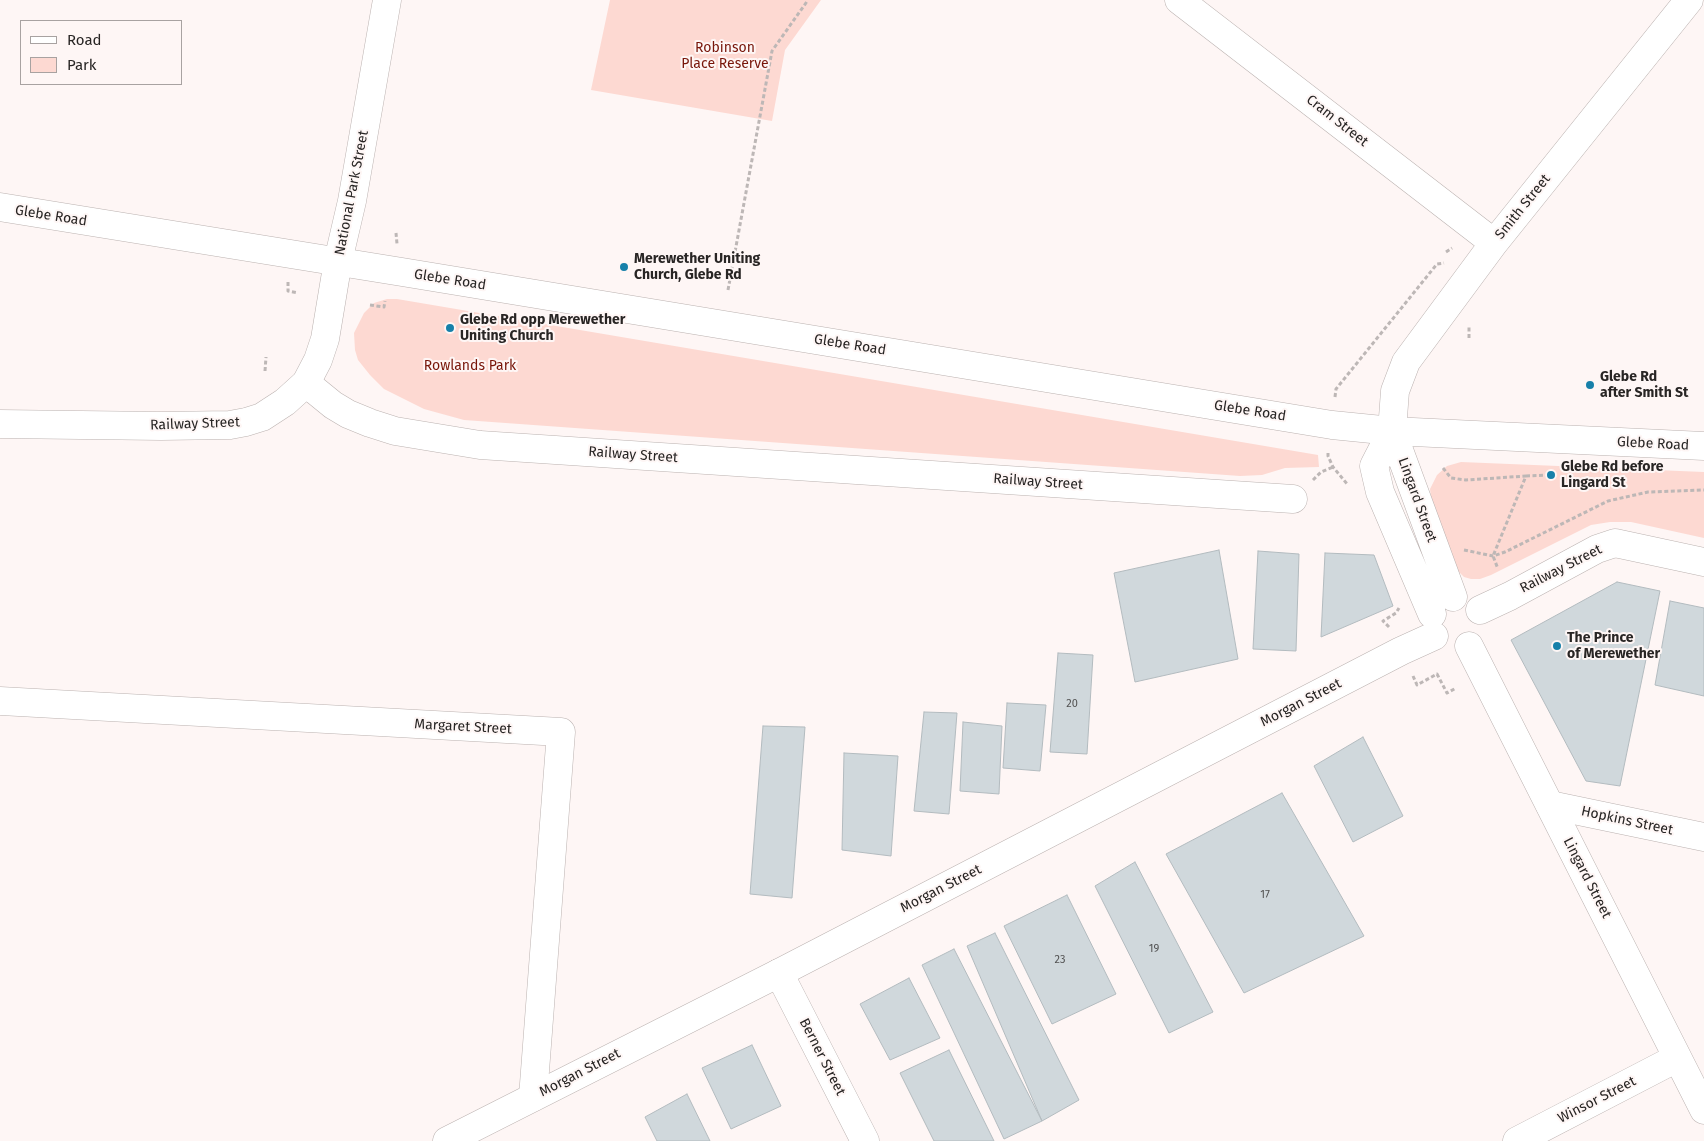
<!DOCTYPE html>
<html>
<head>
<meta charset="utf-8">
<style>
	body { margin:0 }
	#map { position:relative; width:1704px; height:1141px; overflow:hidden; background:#fef6f5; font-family:"Fira Sans",sans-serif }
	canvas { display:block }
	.legend { position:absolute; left:20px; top:20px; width:162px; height:65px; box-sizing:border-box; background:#fef6f5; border:1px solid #a8a2a1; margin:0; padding:6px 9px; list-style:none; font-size:15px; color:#282524 }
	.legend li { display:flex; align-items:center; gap:10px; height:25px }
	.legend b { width:25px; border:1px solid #a8a2a1 }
</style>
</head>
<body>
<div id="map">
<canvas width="1704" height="1141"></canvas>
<ul class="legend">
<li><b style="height:6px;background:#fff"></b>Road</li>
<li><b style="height:14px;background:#fdd9d2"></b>Park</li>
</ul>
</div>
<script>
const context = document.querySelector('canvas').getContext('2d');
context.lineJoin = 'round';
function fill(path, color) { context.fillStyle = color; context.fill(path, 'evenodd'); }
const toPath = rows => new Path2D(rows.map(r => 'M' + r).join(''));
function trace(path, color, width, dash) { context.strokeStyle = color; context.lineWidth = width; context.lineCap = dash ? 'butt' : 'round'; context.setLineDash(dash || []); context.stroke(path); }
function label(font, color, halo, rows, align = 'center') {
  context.font = font + ' "Fira Sans",sans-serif'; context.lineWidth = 4; context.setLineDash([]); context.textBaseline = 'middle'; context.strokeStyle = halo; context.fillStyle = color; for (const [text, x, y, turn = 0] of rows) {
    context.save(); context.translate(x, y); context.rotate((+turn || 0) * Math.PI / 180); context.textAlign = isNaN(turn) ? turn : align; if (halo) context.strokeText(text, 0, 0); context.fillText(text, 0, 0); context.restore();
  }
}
fill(toPath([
	[610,0,821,0,785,50,772,121,591,90],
	[387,299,397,299,1318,455,1319,467,1285,468,1262,475,1240,476,464,420,424,409,384,389,370,375,358,360,355,350,354,333,364,313,374,303],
	[1461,462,1704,472,1704,538,1631,522,1610,522,1591,525,1491,575,1480,579,1471,579,1464,577,1456,569,1432,505,1430,489,1437,475,1447,466]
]), '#fdd9d2');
const building = toPath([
	[1219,550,1238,659,1135,682,1114,573,1219,550],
	[1258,551,1299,554,1296,651,1253,649,1258,551],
	[1325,553,1374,555,1393,606,1321,637,1325,553],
	[1617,582,1660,591,1620,786,1586,781,1511,640,1617,582],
	[1670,601,1704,608,1704,696,1655,685,1670,601],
	[1058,653,1093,655,1087,754,1050,752,1058,653],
	[1007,703,1046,705,1040,771,1003,768,1007,703],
	[924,712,957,713,949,814,914,811,924,712],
	[963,722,1002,726,999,794,960,791,963,722],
	[763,726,805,727,792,898,750,894,763,726],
	[1363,737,1403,816,1353,842,1314,766,1363,737],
	[844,753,898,756,891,856,842,850,844,753],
	[1282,793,1364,936,1244,993,1166,854,1282,793],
	[1135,862,1213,1012,1169,1033,1095,886,1135,862],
	[1067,895,1116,994,1052,1024,1004,926,1067,895],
	[995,933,1079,1100,1042,1121,967,946,995,933],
	[954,949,1042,1121,1004,1139,922,965,954,949],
	[909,978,940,1038,890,1060,860,1004,909,978],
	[752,1045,781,1106,731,1129,702,1068,752,1045],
	[949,1050,994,1141,934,1141,900,1073,949,1050],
	[687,1094,710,1141,657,1141,645,1117,687,1094]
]);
fill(building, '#d0d8dc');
trace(building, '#b3bbbf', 1);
const street = toPath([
	[1179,0,1494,243],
	[338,261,352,201,387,0],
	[306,383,333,405,348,414,370,423,395,431,480,445,1293,499],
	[1392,431,1395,391,1406,362,1494,243,1689,0],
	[0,701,561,732,533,1097],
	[1550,805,1704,837],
	[779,973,865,1141],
	[1517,1141,1677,1058]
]);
const secondary = toPath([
	[0,207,402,272,1332,425,1392,431,1704,446],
	[0,424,161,426,230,425,246,422,262,417,285,402,306,383,318,360,325,339,338,261],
	[1392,431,1374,466,1380,492,1432,614],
	[1392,431,1453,597],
	[1480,610,1510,596,1597,549,1615,543,1704,562],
	[1469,646,1704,1110],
	[447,1141,779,973,1401,651,1434,636]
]);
trace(street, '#bbb2b0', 29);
trace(secondary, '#bbb2b0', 29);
trace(toPath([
	[396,233,397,244],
	[1446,252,1452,248],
	[288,282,288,291,298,293],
	[728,290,772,51,808,0],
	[370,305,384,307,385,301],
	[1469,338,1469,325],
	[265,371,266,357],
	[1335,397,1336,389,1437,264,1444,263],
	[1328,453,1328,456,1333,467,1348,485],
	[1443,468,1451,478,1466,480,1526,476,1493,556,1498,569],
	[1526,476,1551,475],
	[1313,480,1321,472,1333,467],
	[1464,550,1493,556,1505,552,1608,501,1648,492,1704,490],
	[1389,627,1383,621,1396,613,1399,608],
	[1413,676,1417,685,1437,674,1447,693,1456,688]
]), '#bdb7b6', 3, [4, 2.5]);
trace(street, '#fff', 28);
trace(secondary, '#fff', 28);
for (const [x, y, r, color] of [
	[624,267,5,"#1780a9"],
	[450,328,5,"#1780a9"],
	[1590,385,5,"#1780a9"],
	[1551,475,5,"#1780a9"],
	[1557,646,5,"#1780a9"]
]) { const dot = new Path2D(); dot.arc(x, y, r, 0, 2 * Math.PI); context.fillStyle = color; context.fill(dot); trace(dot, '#fef6f5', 2); }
label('11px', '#525252', null, [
	["20",1072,704],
	["17",1265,895],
	["19",1154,949],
	["23",1060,960]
]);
label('14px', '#781509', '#fef6f5', [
	["Robinson",725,48],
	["Place Reserve",725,64],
	["Rowlands Park",470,366]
]);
label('14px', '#282524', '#fef6f5', [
	["Cram Street",1337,121,38],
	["National Park Street",352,193,-79],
	["Smith Street",1523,207,-51],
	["Glebe Road",51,216,9],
	["Glebe Road",450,280,9],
	["Glebe Road",850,345,9],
	["Glebe Road",1250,411,9],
	["Railway Street",195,424,-2],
	["Glebe Road",1653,444,3],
	["Railway Street",633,455,4],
	["Railway Street",1038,482,4],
	["Lingard Street",1417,500,70],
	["Railway Street",1561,569,-27],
	["Morgan Street",1301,703,-27],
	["Margaret Street",463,727,3],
	["Hopkins Street",1627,821,12],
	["Lingard Street",1587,878,63],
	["Morgan Street",941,889,-27],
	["Berner Street",822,1057,63],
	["Morgan Street",580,1073,-27],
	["Winsor Street",1597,1100,-27]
]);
label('bold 14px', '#282524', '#fef6f5', [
	["Merewether Uniting",634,259],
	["Church, Glebe Rd",634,275],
	["Glebe Rd opp Merewether",460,320],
	["Uniting Church",460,336],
	["Glebe Rd",1600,377],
	["after Smith St",1600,393],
	["Glebe Rd before",1561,467],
	["Lingard St",1561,483],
	["The Prince",1567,638],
	["of Merewether",1567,654]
], 'left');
</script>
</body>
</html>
